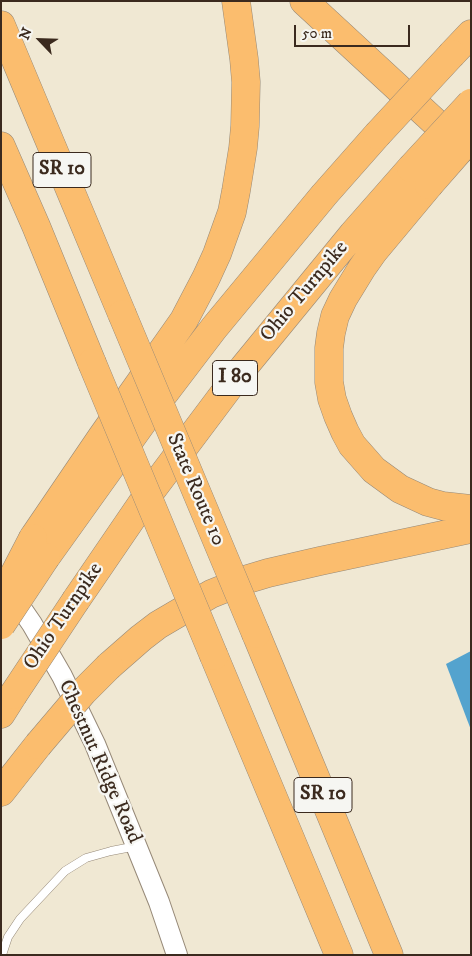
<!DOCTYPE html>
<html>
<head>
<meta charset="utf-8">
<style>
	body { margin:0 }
	#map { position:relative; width:472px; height:956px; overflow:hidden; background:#f0e8d3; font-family:"IM FELL DW Pica",serif }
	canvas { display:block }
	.frame { position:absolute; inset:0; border:2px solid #3b2a1e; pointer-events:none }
	.north { position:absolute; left:15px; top:15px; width:50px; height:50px; -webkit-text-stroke:4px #f6f6f2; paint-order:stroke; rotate:294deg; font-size:14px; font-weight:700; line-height:20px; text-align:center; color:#3b2a1e }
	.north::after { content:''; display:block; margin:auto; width:18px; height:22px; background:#3b2a1e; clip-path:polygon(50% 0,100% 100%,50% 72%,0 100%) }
	.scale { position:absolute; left:294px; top:25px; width:116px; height:22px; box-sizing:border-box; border:2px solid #3b2a1e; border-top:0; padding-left:6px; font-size:15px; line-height:18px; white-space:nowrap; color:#3b2a1e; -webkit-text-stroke:4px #f6f6f2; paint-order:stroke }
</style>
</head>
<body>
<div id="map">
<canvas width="472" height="956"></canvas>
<div class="frame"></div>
<div class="north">N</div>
<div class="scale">50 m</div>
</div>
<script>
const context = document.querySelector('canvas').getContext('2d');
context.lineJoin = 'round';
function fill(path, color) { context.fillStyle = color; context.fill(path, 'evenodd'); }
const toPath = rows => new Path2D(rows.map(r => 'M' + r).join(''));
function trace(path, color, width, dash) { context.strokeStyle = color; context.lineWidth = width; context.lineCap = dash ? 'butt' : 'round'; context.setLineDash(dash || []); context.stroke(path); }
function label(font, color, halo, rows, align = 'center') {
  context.font = font + ' "IM FELL DW Pica",serif'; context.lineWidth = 4.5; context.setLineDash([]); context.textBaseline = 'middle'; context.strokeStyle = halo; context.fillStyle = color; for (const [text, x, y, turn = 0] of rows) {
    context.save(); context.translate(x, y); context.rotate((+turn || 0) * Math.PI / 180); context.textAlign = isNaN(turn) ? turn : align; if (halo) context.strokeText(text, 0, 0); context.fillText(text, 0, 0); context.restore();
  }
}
fill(toPath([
	[471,651,471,730,446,664]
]), '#54a3ce');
const service = toPath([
	[2,955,8,937,20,919,65,871,86,858,111,851,137,846]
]);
const tertiary = toPath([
	[10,592,32,624,62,676,95,744,159,902,177,955]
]);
const motorway = toPath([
	[304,1,463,148],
	[1,25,122,314],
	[452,54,471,34],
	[1,146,36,226,92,363],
	[429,185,374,251,362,268,343,299,335,316,331,333,329,348,329,382,332,399,338,416,345,432,352,445,374,470,400,489,428,502,443,506,471,509],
	[33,538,101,438,184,320,206,278,217,254,232,212,236,191,243,148,245,126,246,82,244,59,236,1],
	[46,557,147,416,214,328,324,195,377,135],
	[76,600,145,499,244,367,353,234,411,168],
	[256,634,389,955],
	[214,656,339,955],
	[109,666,141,638,158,625,175,615,211,594,248,579,268,573,320,561,471,529],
	[1,714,13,695],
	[1,792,38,745]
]);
trace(service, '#968978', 9);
trace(tertiary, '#968978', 22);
trace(motorway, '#968978', 29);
trace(service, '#fff', 8);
trace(tertiary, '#fff', 20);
trace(motorway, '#fbbd6e', 28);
const motorwayBridge = toPath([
	[377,135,452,54],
	[411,168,471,103],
	[429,185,471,137],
	[122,314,256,634],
	[92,363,214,656],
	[6,590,33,538],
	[1,625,46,557],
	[13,695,76,600],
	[38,745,83,692,109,666]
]);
trace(motorwayBridge, '#968978', 29, []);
trace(motorwayBridge, '#fbbd6e', 28);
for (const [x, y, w] of [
	[62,170,58],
	[235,378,45],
	[323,795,58]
]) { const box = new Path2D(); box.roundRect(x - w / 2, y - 17.5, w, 35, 4); context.fillStyle = '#f6f6f2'; context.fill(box); trace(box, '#3b2a1e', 1); }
label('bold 20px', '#3b2a1e', null, [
	["SR 10",62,170],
	["I 80",235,378],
	["SR 10",323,795]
]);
label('21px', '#3b2a1e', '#f6f6f2', [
	["Ohio Turnpike",305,292,-50],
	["State Route 10",195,490,67],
	["Ohio Turnpike",64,617,-56],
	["Chestnut Ridge Road",99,762,66]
]);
</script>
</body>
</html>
